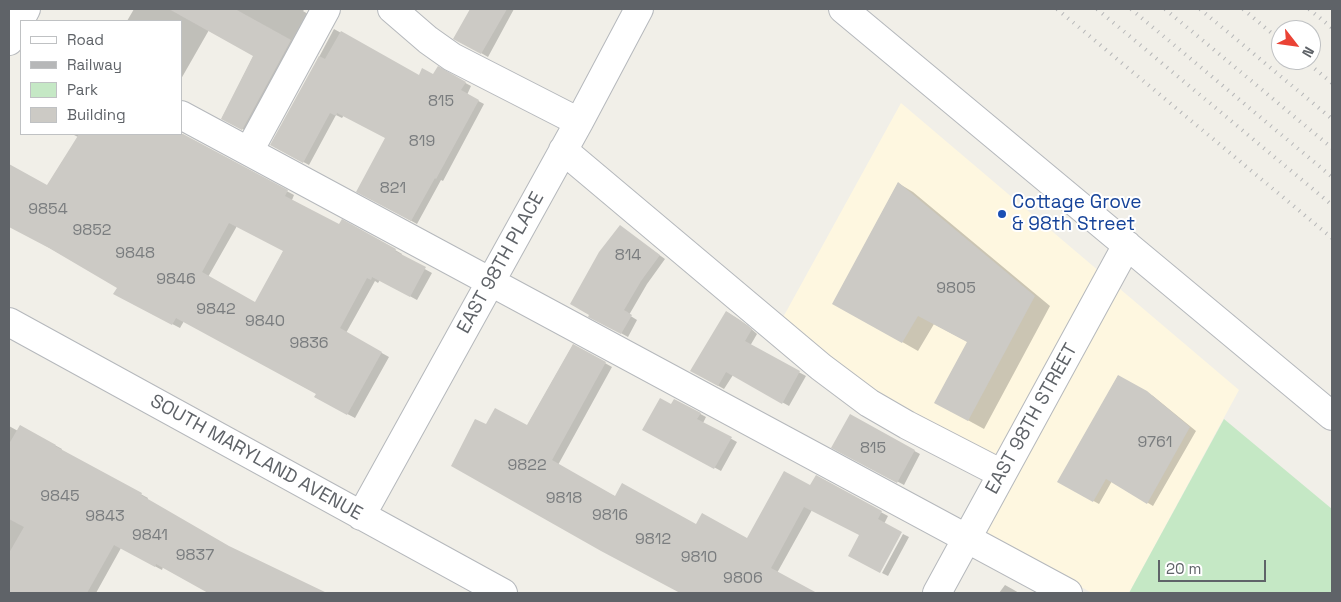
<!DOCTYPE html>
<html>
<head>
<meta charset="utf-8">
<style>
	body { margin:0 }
	#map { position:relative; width:1341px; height:602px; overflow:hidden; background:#f1efe8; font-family:"Space Grotesk",sans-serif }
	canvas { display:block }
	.frame { position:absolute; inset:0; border:10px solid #5f6368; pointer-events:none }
	.legend { position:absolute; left:20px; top:20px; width:162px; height:115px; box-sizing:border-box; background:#fff; border:1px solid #bfc1c3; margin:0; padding:6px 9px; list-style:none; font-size:15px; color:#5f6368 }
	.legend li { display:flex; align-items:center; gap:10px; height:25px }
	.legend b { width:25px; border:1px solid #bfc1c3 }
	.north { position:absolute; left:1271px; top:20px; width:50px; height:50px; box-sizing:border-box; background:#fff; border:1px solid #bfc1c3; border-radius:50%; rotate:120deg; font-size:14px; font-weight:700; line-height:20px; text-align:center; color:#5f6368 }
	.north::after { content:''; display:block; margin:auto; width:18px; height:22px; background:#ea4335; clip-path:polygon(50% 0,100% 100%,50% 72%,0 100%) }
	.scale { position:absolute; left:1158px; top:560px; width:108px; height:22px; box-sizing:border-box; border:2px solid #5f6368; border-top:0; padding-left:6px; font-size:15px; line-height:18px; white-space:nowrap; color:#5f6368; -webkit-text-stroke:4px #fff; paint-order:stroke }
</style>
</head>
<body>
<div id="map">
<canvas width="1341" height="602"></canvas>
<div class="frame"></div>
<ul class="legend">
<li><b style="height:6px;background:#fff"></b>Road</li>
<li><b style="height:6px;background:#b6b7b8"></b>Railway</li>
<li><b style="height:14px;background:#c5e8c5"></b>Park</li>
<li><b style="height:14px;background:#cccac5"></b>Building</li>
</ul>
<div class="north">N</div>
<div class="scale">20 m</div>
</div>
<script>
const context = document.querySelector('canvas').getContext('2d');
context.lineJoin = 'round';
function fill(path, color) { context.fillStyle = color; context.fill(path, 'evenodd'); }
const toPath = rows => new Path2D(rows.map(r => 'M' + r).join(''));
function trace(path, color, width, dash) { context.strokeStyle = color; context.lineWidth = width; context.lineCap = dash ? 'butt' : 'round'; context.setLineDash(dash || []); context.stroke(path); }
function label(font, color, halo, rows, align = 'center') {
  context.font = font + ' "Space Grotesk",sans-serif'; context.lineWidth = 4; context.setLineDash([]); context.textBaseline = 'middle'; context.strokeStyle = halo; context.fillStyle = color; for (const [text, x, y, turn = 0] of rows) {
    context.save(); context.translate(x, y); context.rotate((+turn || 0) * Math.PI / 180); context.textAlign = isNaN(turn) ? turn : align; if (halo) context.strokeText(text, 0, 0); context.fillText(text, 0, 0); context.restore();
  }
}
fill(toPath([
	[901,103,1239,390,1129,593,1092,593,980,530,1010,472,870,397,781,321]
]), '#fef7e0');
fill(toPath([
	[1224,419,1332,509,1332,593,1129,593]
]), '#c5e8c5');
fill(toPath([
	[134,9,305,9,303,11,313,17,250,133,222,118,254,55,209,30,181,79,181,21,127,21],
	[471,9,514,9,488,57,455,38],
	[334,29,419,76,434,76,438,68,471,86,467,95,484,104,443,181,441,180,417,224,358,191,387,138,344,115,342,118,336,115,309,165,272,145],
	[75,134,171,134,204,153,207,148,294,195,292,200,340,226,395,250,402,254,401,256,432,273,417,300,380,280,378,283,375,281,346,333,389,357,355,418,315,397,317,394,184,321,180,328,122,298,119,287,9,225,9,166,47,186,78,137,74,135],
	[237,226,284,250,255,304,208,277],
	[898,183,913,192,1050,306,984,429,951,411,968,342,934,324,918,351,834,303],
	[626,231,665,259,647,284,629,315,637,320,628,337,590,316],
	[727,312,747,325,757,334,750,346,806,376,789,406,733,375,724,389,692,371],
	[573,345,612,367,558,465,616,497,697,526,747,540,811,487,816,477,888,516,884,524,861,534,812,510,777,573,814,593,682,593,543,517,487,426,527,426],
	[1118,376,1153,396,1196,431,1153,506,1112,481,1099,504,1059,482],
	[675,400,706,417,703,423,737,442,721,471,644,429,672,405],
	[850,416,920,454,904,485,833,447],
	[9,426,18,431,20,426,62,449,61,451,148,498,147,500,228,547,319,591,317,593,210,593,163,567,162,570,121,548,96,593,9,593],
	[903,534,909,537,888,576,882,573],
	[1005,585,1014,590,1019,593,999,593]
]), '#0003');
fill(toPath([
	[169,9,235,9,291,40,242,130,221,119,253,56],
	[470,9,507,9,481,54,453,39],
	[341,31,419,75,422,68,433,74,438,66,466,82,461,90,479,100,436,179,435,178,411,221,356,192,385,138,337,113,336,116,330,113,303,163,270,145,319,56,325,59],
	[79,134,183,134,288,190,285,196,339,224,342,219,396,249,395,251,426,267,410,297,372,277,371,280,367,278,340,328,382,352,347,415,314,397,316,394,176,318,172,325,113,294,117,288,49,248,9,227,9,164,47,185],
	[229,223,283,251,255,302,202,272],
	[898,182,1035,296,968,421,934,403,967,342,918,316,902,343,832,304],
	[620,225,660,255,641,281,624,310,632,315,621,334,588,317,589,315,570,304,599,252],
	[726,311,740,320,752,329,745,341,800,371,782,404,726,372,718,386,690,371],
	[573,344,606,362,552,460,615,496,622,483,696,524,702,513,747,538,784,471,810,485,816,475,882,511,878,519,902,532,880,573,848,556,859,535,804,507,771,568,817,593,680,593,601,551,451,466,475,419,486,424,495,408,527,425],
	[1118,375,1147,391,1190,427,1147,504,1106,479,1093,502,1057,482],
	[660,398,671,404,674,399,701,413,697,419,732,437,714,469,642,430],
	[850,414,915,450,897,483,831,448],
	[20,425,56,445,55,446,142,493,141,495,229,546,327,593,208,593,156,564,155,567,114,545,87,593,9,593,9,553,24,527,9,519,9,444]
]), '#cccac5');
const minor = toPath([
	[392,9,428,40,452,57,579,122],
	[843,9,1332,416],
	[9,41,26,9],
	[181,115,1068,593],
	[563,150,821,367,869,403,907,425,1002,474],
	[249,151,326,9],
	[9,322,503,593],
	[361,516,579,122,639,9],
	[937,593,1127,245]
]);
trace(minor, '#b5b8bc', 30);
trace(minor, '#fff', 28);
trace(toPath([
	[1057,9,1332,238],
	[1097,9,1332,205],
	[1131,9,1332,177],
	[1165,9,1332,148],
	[1200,9,1332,119],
	[1243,9,1281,41],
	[1309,9,1332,28],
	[1304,60,1332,83]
]), '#b6b7b8', 4, [1, 6]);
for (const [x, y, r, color] of [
	[1002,214,5,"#1a4fb4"]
]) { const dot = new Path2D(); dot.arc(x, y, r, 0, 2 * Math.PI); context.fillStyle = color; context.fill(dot); trace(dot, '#fff', 2); }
label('16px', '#7a7d7f', null, [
	["815",441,102],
	["819",422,142],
	["821",393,189],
	["9854",48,210],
	["9852",92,231],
	["9848",135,254],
	["814",628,256],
	["9846",176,280],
	["9805",956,289],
	["9842",216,310],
	["9840",265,322],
	["9836",309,344],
	["9761",1155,443],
	["815",873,449],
	["9822",527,466],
	["9845",60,497],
	["9818",564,499],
	["9816",610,516],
	["9843",105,517],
	["9841",150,536],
	["9812",653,540],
	["9837",195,556],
	["9810",699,558],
	["9806",743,579]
]);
label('19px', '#164399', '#fff', [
	["Cottage Grove",1012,203],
	["& 98th Street",1012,225]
], 'left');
label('19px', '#5f6368', '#fff', [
	["EAST 98TH PLACE",501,263,-61],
	["EAST 98TH STREET",1032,419,-61],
	["SOUTH MARYLAND AVENUE",256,458,29]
]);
</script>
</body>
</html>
